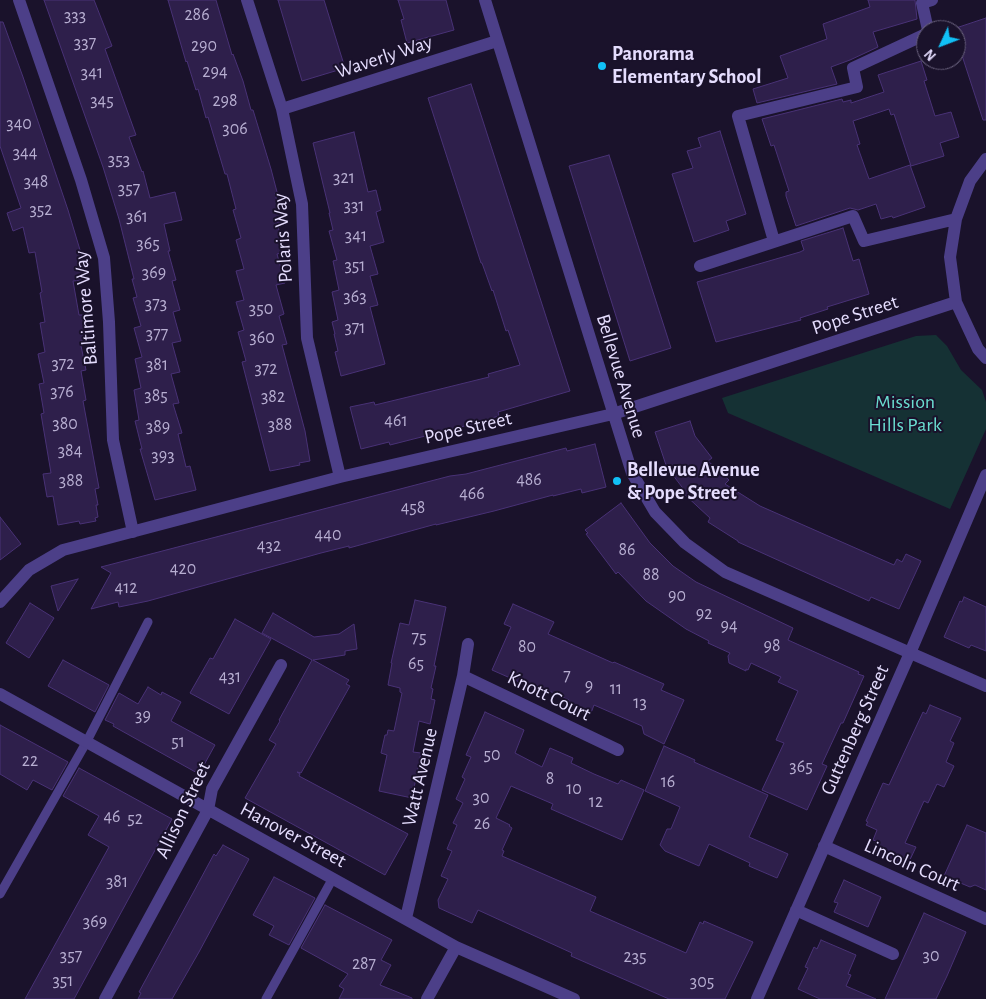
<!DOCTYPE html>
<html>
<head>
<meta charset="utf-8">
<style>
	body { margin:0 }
	#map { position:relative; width:986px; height:999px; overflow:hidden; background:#1a122b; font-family:"Alegreya Sans",sans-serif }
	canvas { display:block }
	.north { position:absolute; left:916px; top:20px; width:50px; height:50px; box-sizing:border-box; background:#1a122b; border:1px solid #6b637f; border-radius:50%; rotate:227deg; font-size:14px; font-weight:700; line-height:20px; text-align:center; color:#e5ddfe }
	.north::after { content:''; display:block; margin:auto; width:18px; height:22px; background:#11c0f6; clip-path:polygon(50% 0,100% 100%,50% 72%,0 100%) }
</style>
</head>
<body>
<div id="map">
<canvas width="986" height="999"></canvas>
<div class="north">N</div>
</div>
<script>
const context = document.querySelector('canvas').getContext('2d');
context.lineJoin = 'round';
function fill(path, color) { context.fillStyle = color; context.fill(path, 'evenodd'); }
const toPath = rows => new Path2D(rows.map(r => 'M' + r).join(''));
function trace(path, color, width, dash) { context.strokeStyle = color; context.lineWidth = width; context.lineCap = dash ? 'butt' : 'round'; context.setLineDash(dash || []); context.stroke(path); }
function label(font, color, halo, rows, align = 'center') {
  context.font = font + ' "Alegreya Sans",sans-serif'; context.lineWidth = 4; context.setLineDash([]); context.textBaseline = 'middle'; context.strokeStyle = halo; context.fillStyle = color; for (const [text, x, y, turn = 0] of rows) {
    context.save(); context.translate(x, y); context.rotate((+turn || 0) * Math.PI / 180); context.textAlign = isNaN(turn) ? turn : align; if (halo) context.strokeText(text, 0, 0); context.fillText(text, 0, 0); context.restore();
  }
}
fill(toPath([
	[936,335,947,346,961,370,982,390,986,402,986,429,950,509,728,413,722,398,916,336]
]), '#153134');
const building = toPath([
	[44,0,94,0,112,46,105,49,136,135,129,137,142,172,143,171,150,198,175,192,182,220,164,224,170,251,168,251,176,280,172,281,180,310,173,312,181,341,172,343,180,372,171,374,179,403,173,404,182,433,178,434,186,467,190,466,196,490,155,500,140,449,142,449,135,421,139,420,134,390,141,388,135,359,142,357,134,328,141,326,133,298,137,297,132,279,134,279,119,219,103,167,44,0],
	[168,0,216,0,232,55,233,54,243,81,251,110,253,110,271,169,277,192,275,193,282,222,277,223,285,252,277,254,285,283,276,285,284,314,279,316,287,344,282,345,305,431,310,461,299,463,300,465,270,471,242,362,246,361,238,332,244,330,236,302,244,300,236,271,244,269,236,240,241,238,233,210,236,209,227,174,225,174,208,117,206,118,198,89,196,90,187,61,186,62,168,0],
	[278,0,324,0,345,68,302,81,278,0],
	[398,0,446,0,454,30,407,43,401,20,404,19,398,0],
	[868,0,915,0,917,19,873,32,878,47,850,60,831,67,837,84,757,103,753,89,788,78,780,56,827,39,823,24,870,7,868,0],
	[986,18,986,120,983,120,956,37,956,30,953,29,986,18],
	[0,22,3,22,23,77,68,210,80,250,85,280,73,281,79,315,83,315,87,339,80,341,86,370,81,371,86,400,83,401,99,488,95,489,98,505,96,505,98,517,95,518,96,521,80,524,79,521,58,525,53,496,47,497,43,474,51,473,41,414,44,413,39,384,44,383,38,354,45,352,40,323,45,322,40,293,42,292,35,252,29,253,23,227,13,231,7,213,21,208,0,146,0,22],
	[921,61,927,80,924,81,935,116,951,112,959,137,940,143,944,156,911,166,894,114,891,115,889,109,853,121,860,144,857,145,869,179,910,165,925,207,893,218,892,216,881,219,876,204,858,210,850,208,796,226,786,196,786,192,789,191,774,145,771,146,762,119,842,99,843,102,851,100,851,103,884,92,878,75,921,61],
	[471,84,570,391,498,412,499,416,488,419,488,420,390,445,389,442,361,449,350,407,374,402,375,405,408,397,489,377,488,374,520,365,508,330,506,331,493,290,492,291,482,263,481,263,428,98,471,84],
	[720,131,746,214,726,221,729,230,694,242,672,174,693,168,687,151,701,147,698,138,720,131],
	[354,132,368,192,376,190,381,210,376,212,384,242,370,246,378,274,370,276,378,305,370,307,385,364,341,376,335,352,338,351,334,334,335,334,332,322,338,320,332,292,339,290,333,261,337,260,329,231,333,230,329,213,330,213,313,143,354,132],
	[609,155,671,348,630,361,569,166,609,155],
	[843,228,853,261,859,259,869,294,827,307,828,309,800,318,801,320,716,342,697,282,800,252,804,250,801,241,843,228],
	[690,421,695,436,712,458,708,461,729,480,725,484,760,506,894,565,897,559,902,562,906,554,921,561,899,609,871,597,869,601,791,566,738,542,738,541,708,522,710,518,683,493,685,491,669,470,668,471,655,432,690,421],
	[595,444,606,487,582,493,581,489,553,496,553,495,494,511,436,525,436,524,349,548,349,546,321,553,148,601,119,607,118,602,91,609,111,573,101,567,450,476,466,474,566,448,567,451,595,444],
	[621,503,650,543,673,566,696,582,793,628,788,640,859,672,858,674,864,676,843,723,841,723,822,764,827,766,807,810,762,790,784,743,776,740,798,691,778,682,781,677,751,663,748,670,746,669,746,671,729,663,728,656,730,653,708,643,709,641,686,629,646,601,618,572,616,574,586,534,588,533,585,530,621,503],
	[0,517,21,544,0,560,0,517],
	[78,579,58,611,51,586,78,579],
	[964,597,986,607,986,651,971,645,969,648,944,637,960,601,962,602,964,597],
	[415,600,446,607,434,666,436,666,431,688,433,689,431,699,435,700,430,724,419,721,413,752,421,753,412,798,379,791,387,755,381,753,385,735,387,735,388,730,394,731,402,693,400,692,400,688,388,685,392,663,391,663,400,623,409,625,415,600],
	[30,603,54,618,29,658,6,643,30,603],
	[513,604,554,622,548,634,613,663,614,662,664,684,661,690,684,700,664,744,644,734,642,726,594,705,591,713,568,703,569,700,534,684,533,688,492,670,511,627,504,624,513,604],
	[273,613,314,637,339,634,354,624,357,649,345,651,345,655,313,660,349,680,346,684,350,686,301,773,297,772,300,774,299,776,408,834,385,875,245,798,276,744,269,740,280,721,279,720,312,660,262,633,273,613],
	[235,619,271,639,229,714,190,693,210,658,213,659,235,619],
	[63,660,109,685,95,712,48,686,63,660],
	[148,687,161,695,162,692,181,702,171,721,215,745,199,774,113,726,114,724,105,720,119,693,138,704,148,687],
	[930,705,961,718,950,741,954,743,946,762,954,766,944,787,937,784,928,803,924,801,905,843,916,847,906,868,874,854,878,845,875,843,876,841,873,840,877,830,866,825,868,822,866,821,883,783,889,785,923,712,926,714,930,705],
	[485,712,524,730,515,753,542,767,550,748,573,758,571,763,594,774,618,784,621,780,644,790,622,840,551,809,553,804,511,786,496,818,510,825,509,826,512,828,502,850,504,851,502,856,596,897,590,911,686,953,700,922,703,924,704,921,753,942,725,999,669,999,571,956,572,953,478,910,472,923,439,908,438,900,448,879,441,876,452,851,447,849,457,825,453,823,463,803,456,799,465,779,462,777,471,757,466,755,485,712],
	[0,725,68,762,52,790,33,780,27,790,0,774,0,725],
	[664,746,695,760,694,762,768,795,749,837,788,854,777,878,749,866,750,863,709,844,699,866,665,851,660,845,667,829,671,829,680,807,645,791,664,746],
	[79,768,172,819,74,999,25,999,109,847,88,835,99,816,63,796,79,768],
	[967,825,986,833,986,890,975,885,970,887,944,876,967,825],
	[223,845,249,859,199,952,172,999,138,999,141,993,139,992,193,893,214,854,216,856,223,845],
	[274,877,315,898,289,945,269,935,274,926,253,915,274,877],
	[844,880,881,897,868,927,834,912,838,903,834,902,844,880],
	[325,905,392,940,381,960,391,965,380,985,412,998,412,999,339,999,344,989,339,986,348,974,301,948,325,905],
	[924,913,966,932,947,976,936,999,885,999,924,913],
	[821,940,856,955,848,974,851,975,846,986,876,999,820,999,798,989,808,968,805,967,814,947,817,949,821,940]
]);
fill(building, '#2e1f4b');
trace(building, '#493276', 1);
trace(toPath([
	[0,894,87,741,148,622],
	[266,999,333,878]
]), '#4c3f88', 9);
trace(toPath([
	[19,0,81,180,104,258,109,322,113,440,133,532],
	[247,0,282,109,302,204,307,338,340,477],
	[485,0,632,473,655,512,685,543,725,572,986,686],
	[928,30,922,3,932,0],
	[282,109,497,41],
	[986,159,970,181,956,219,950,257,956,302,978,349,986,358],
	[774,241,738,116,857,87,853,68,926,34],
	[700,266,853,216,864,241,956,219],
	[0,602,29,570,63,550,340,477,613,414,956,302],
	[463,676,618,750],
	[0,694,456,947,574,999],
	[824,846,986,919],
	[796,910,893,954],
	[406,918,463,676,468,644],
	[105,999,208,810,212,789,281,665],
	[427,999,456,947],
	[757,999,910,653,986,475]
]), '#4c3f88', 12);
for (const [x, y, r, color] of [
	[602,66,5,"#11c0f6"],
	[617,481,5,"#11c0f6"]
]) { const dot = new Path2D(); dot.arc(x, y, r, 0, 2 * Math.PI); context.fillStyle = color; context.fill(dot); trace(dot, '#1a122b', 2); }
label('18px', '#b7aed1', null, [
	["286",197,15],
	["333",75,16],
	["337",85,43],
	["290",204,46],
	["294",215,72],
	["341",92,73],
	["345",102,101],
	["298",225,101],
	["340",19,124],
	["306",235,129],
	["344",25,153],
	["353",119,160],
	["321",344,178],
	["348",36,182],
	["357",129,189],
	["331",354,206],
	["352",41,210],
	["361",137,217],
	["341",356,236],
	["365",148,244],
	["351",355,266],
	["369",154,273],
	["363",355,297],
	["373",156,304],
	["350",261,309],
	["371",355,328],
	["377",157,334],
	["360",262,338],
	["372",63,364],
	["381",157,365],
	["372",266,369],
	["376",62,392],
	["385",156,396],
	["382",273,397],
	["461",396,421],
	["380",65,424],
	["388",280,425],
	["389",158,427],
	["384",70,451],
	["393",163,456],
	["486",529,480],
	["388",71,481],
	["466",472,494],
	["458",413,508],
	["440",328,535],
	["432",269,546],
	["86",627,550],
	["420",183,569],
	["88",651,575],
	["412",126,588],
	["90",677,596],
	["92",704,614],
	["94",729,626],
	["75",419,638],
	["98",772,646],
	["80",527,647],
	["65",416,664],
	["7",567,676],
	["431",230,677],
	["9",589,686],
	["11",616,689],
	["13",640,703],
	["39",143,716],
	["51",178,742],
	["50",492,755],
	["22",30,761],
	["365",801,767],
	["8",550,779],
	["16",668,782],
	["10",574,789],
	["30",481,798],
	["12",596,802],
	["46",112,817],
	["52",135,819],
	["26",482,824],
	["381",117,882],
	["369",95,922],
	["357",71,956],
	["30",931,956],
	["235",635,957],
	["287",364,964],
	["351",63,981],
	["305",702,982]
]);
label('bold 20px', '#e5ddfe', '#1a122b', [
	["Panorama",612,54],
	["Elementary School",612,77],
	["Bellevue Avenue",627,470],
	["& Pope Street",627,493]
], 'left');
label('20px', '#e5ddfe', '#1a122b', [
	["Waverly Way",384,57,-18],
	["Polaris Way",283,238,-94],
	["Baltimore Way",86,308,-95],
	["Pope Street",855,315,-18],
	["Bellevue Avenue",621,376,73],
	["Pope Street",468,428,-13],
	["Knott Court",549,696,26],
	["Guttenberg Street",855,730,-66],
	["Watt Avenue",420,777,-77],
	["Allison Street",183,810,-65],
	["Hanover Street",293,835,28],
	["Lincoln Court",912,865,24]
]);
label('20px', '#6addd0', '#1a122b', [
	["Mission",905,402],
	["Hills Park",905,425]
]);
</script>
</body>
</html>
